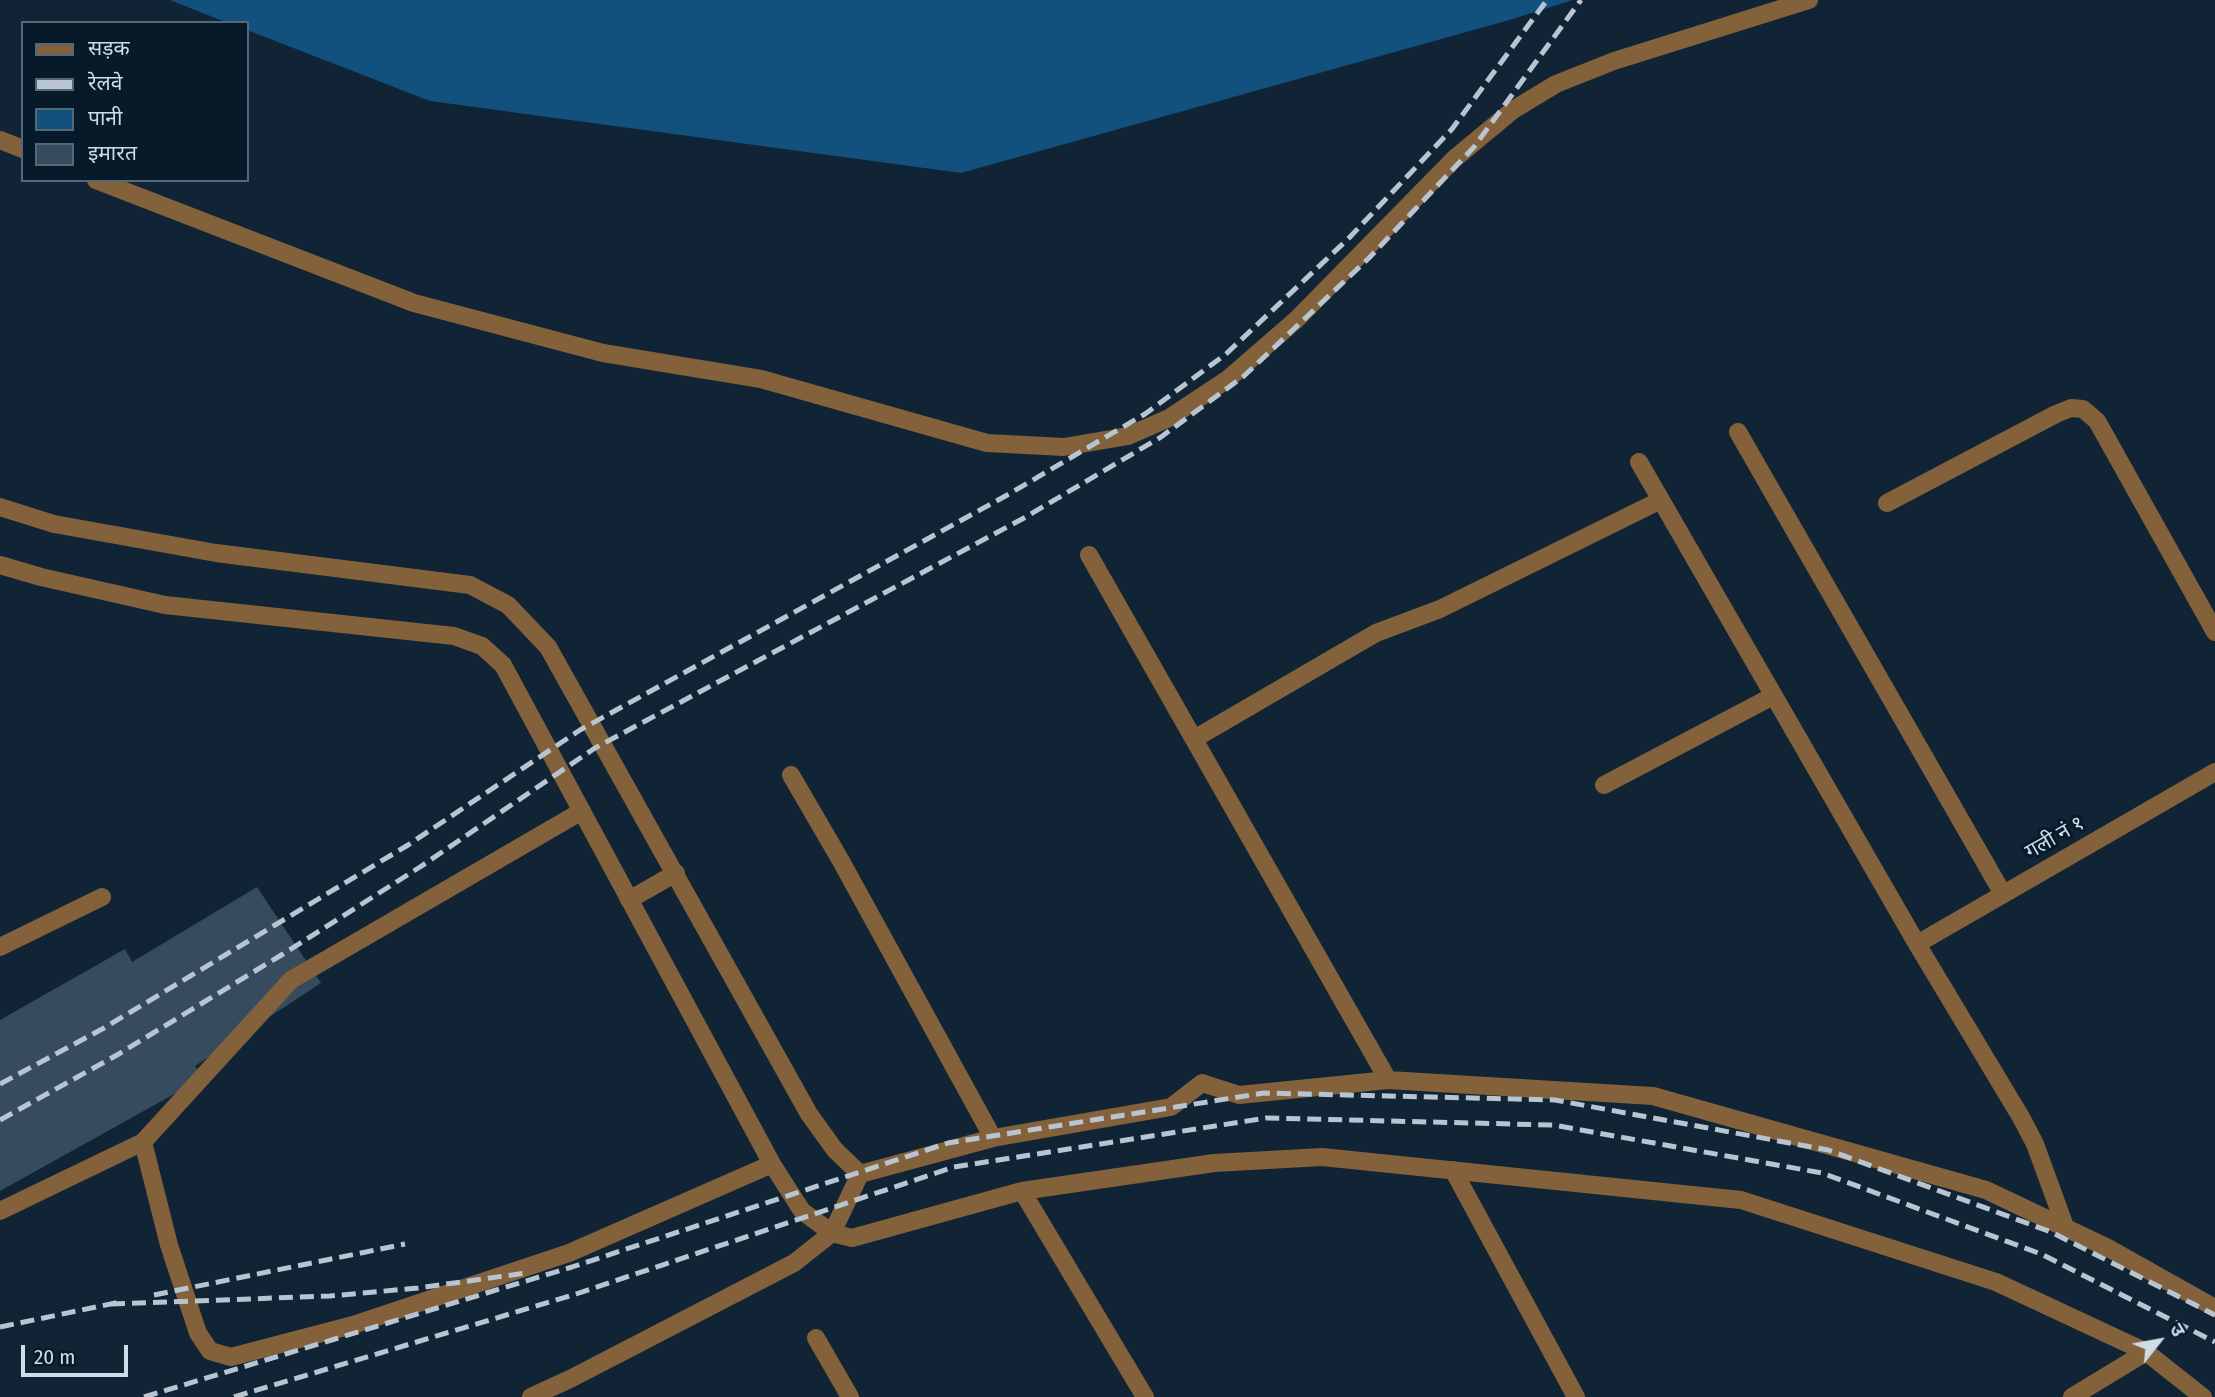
<!DOCTYPE html>
<html>
<head>
<meta charset="utf-8">
<style>
	body { margin:0 }
	#map { position:relative; width:2215px; height:1397px; overflow:hidden; background:#102435; font-family:"Fira Sans Condensed","Noto Sans Devanagari",sans-serif }
	canvas { display:block }
	.legend { position:absolute; left:21px; top:21px; width:228px; height:161px; box-sizing:border-box; background:#061a2a; border:2px solid #566776; margin:0; padding:9px 12px; list-style:none; font-size:21px; color:#cfdbe7 }
	.legend li { display:flex; align-items:center; gap:14px; height:35px }
	.legend b { width:35px; border:2px solid #566776 }
	.north { position:absolute; left:2124px; top:1306px; width:70px; height:70px; -webkit-text-stroke:5px #061a2a; paint-order:stroke; rotate:59deg; font-size:19px; font-weight:700; line-height:28px; text-align:center; color:#cfdbe7 }
	.north::after { content:''; display:block; margin:auto; width:24px; height:32px; background:#cfdbe7; clip-path:polygon(50% 0,100% 100%,50% 72%,0 100%) }
	.scale { position:absolute; left:21px; top:1345px; width:107px; height:32px; box-sizing:border-box; border:4px solid #cfdbe7; border-top:0; padding-left:9px; font-size:21px; line-height:24px; white-space:nowrap; color:#cfdbe7; -webkit-text-stroke:5px #061a2a; paint-order:stroke }
</style>
</head>
<body>
<div id="map">
<canvas width="2215" height="1397"></canvas>
<ul class="legend">
<li><b style="height:9px;background:#83613a"></b>सड़क</li>
<li><b style="height:9px;background:#b8c5d1"></b>रेलवे</li>
<li><b style="height:19px;background:#12507d"></b>पानी</li>
<li><b style="height:19px;background:#364b5e"></b>इमारत</li>
</ul>
<div class="north">उ</div>
<div class="scale">20 m</div>
</div>
<script>
const context = document.querySelector('canvas').getContext('2d');
context.lineJoin = 'round';
function fill(path, color) { context.fillStyle = color; context.fill(path, 'evenodd'); }
const toPath = rows => new Path2D(rows.map(r => 'M' + r).join(''));
function trace(path, color, width, dash) { context.strokeStyle = color; context.lineWidth = width; context.lineCap = dash ? 'butt' : 'round'; context.setLineDash(dash || []); context.stroke(path); }
function label(font, color, halo, rows, align = 'center') {
  context.font = font + ' "Fira Sans Condensed","Noto Sans Devanagari",sans-serif'; context.lineWidth = 6; context.setLineDash([]); context.textBaseline = 'middle'; context.strokeStyle = halo; context.fillStyle = color; for (const [text, x, y, turn = 0] of rows) {
    context.save(); context.translate(x, y); context.rotate((+turn || 0) * Math.PI / 180); context.textAlign = isNaN(turn) ? turn : align; if (halo) context.strokeText(text, 0, 0); context.fillText(text, 0, 0); context.restore();
  }
}
fill(toPath([
	[170,0,1573,0,1513,19,961,173,430,101,247,30,247,23,228,23]
]), '#12507d');
fill(toPath([
	[257,887,321,983,195,1066,203,1078,0,1191,0,1020,125,949,132,962]
]), '#364b5e');
trace(toPath([
	[0,140,23,149],
	[96,180,414,303,603,353,761,379,987,443,1064,447,1128,436,1169,418,1228,379,1297,319,1454,159,1513,110,1556,84,1614,61,1809,0],
	[1738,432,2003,894],
	[1639,462,1917,944,2022,1119,2035,1144,2066,1229],
	[1887,503,2056,414,2071,408,2083,409,2097,421,2215,632],
	[0,507,54,524,216,553,470,585,508,605,548,647,809,1114,835,1150,860,1174,993,1138,1171,1107,1202,1083,1239,1095,1388,1080,1653,1096,1986,1190,2110,1249,2215,1308],
	[1089,555,1388,1080],
	[0,565,41,577,165,605,454,636,482,646,503,665,772,1164,802,1211,832,1233,852,1238,1022,1191,1214,1163,1322,1157,1741,1200,1996,1282,2146,1352,2203,1397],
	[1194,739,1376,633,1440,609,1661,500],
	[791,775,841,861,993,1138],
	[1604,785,1773,696],
	[629,900,676,873],
	[1917,944,2215,772],
	[0,947,102,897],
	[143,1142,291,980,582,811],
	[1453,1170,1576,1397],
	[1022,1191,1145,1397],
	[0,1211,143,1142,169,1245,198,1333,210,1351,231,1357,353,1325,569,1253,772,1164],
	[816,1338,850,1397],
	[531,1397,572,1378,794,1263,832,1233,860,1174],
	[2072,1397,2146,1352]
]), '#83613a', 18);
trace(toPath([
	[0,1084,104,1028,408,845,580,730,1009,494,1145,414,1226,354,1349,238,1452,129,1547,0],
	[0,1120,117,1055,283,954,420,867,595,748,1024,518,1161,437,1244,376,1369,258,1474,147,1581,0],
	[154,1295,405,1244],
	[111,1304,330,1296,418,1288,526,1273],
	[0,1327,120,1302],
	[144,1397,572,1267,948,1143,1264,1093,1555,1100,1828,1150,2051,1232,2215,1315],
	[234,1397,576,1294,954,1167,1266,1118,1553,1125,1822,1173,2041,1254,2215,1342]
]), '#b8c5d1', 5, [14, 7]);
label('21px', '#cfdbe7', '#061a2a', [
	["गली नं १",2055,838,-30]
]);
</script>
</body>
</html>
